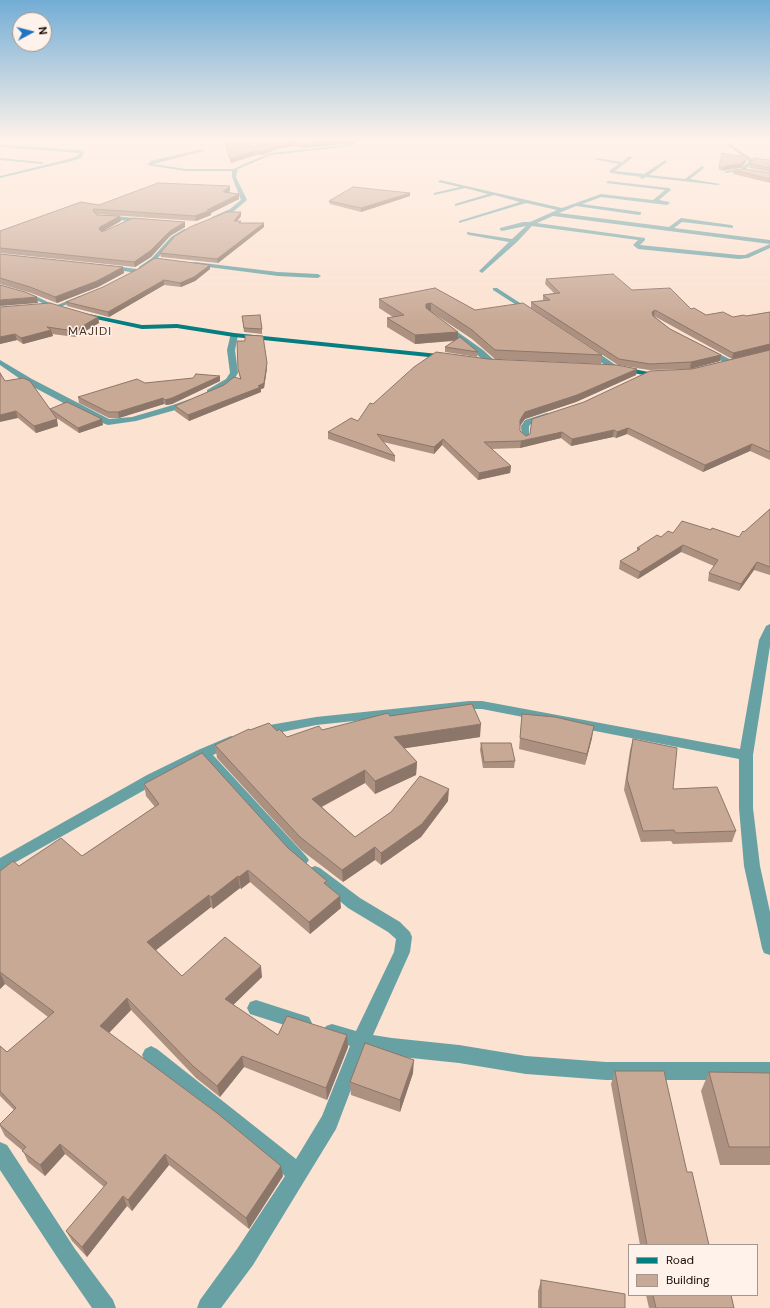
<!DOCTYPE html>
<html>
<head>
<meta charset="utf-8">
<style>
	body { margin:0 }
	#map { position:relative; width:770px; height:1308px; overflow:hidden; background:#fce2d1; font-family:"DM Sans",sans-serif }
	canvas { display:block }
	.legend { position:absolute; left:628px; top:1244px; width:130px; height:52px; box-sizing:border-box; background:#fff2ea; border:1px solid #a2968f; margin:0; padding:5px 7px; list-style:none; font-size:12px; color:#160c06 }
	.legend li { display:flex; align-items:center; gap:8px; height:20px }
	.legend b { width:20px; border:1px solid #a2968f }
	.north { position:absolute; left:12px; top:12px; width:40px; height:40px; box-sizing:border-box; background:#fff2ea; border:1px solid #a2968f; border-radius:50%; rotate:83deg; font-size:11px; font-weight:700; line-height:16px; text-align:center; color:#160c06 }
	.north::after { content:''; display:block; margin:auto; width:14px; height:18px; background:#2074c2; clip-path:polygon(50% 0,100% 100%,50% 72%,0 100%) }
</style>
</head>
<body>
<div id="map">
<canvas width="770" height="1308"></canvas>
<ul class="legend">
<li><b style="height:5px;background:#057e81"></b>Road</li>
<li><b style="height:11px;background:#c8a996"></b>Building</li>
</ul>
<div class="north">N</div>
</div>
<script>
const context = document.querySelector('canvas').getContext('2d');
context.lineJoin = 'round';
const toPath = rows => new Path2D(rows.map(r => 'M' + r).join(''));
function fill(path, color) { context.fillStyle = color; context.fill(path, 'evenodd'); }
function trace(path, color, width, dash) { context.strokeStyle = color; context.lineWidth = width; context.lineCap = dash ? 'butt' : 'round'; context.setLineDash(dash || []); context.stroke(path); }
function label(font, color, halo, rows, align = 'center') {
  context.font = font + ' "DM Sans",sans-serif'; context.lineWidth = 3; context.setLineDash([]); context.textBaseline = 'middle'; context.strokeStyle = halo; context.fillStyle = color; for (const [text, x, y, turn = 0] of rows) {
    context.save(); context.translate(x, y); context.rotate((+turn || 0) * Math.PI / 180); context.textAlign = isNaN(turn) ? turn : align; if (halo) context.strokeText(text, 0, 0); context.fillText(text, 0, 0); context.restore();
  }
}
fill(toPath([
	[353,139,357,139,356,144,345,147,271,155,238,169,236,177,247,200,234,211,214,220,212,219,212,217,230,209,241,200,232,177,232,171,186,171,147,165,151,161,202,149,204,151,153,164,186,169,233,169,270,153,345,145,353,142,353,139],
	[727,143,729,143,752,159,752,163,746,169,770,174,770,176,744,171,725,173,725,171,741,169,741,167,748,163,748,160,727,145,727,143],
	[0,145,80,150,84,153,81,158,72,161,0,178,0,176,69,159,77,156,80,153,1,147,0,145],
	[629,156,633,157,615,171,644,174,665,160,667,162,649,175,685,179,702,166,704,168,690,179,720,184,718,185,646,177,642,179,640,178,641,177,611,173,609,171,619,164,594,159,596,158,622,162,629,156],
	[0,158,42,162,44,163,42,164,0,160,0,158],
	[440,180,562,208,601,194,653,200,665,190,606,183,608,181,669,188,671,190,659,200,669,202,670,203,667,205,601,197,582,204,641,212,641,214,639,215,576,206,559,213,669,227,681,218,731,225,733,226,733,228,682,222,674,228,770,240,770,244,553,216,537,223,645,238,645,240,640,245,739,255,745,255,770,244,770,248,748,258,739,259,638,249,633,245,638,240,532,226,517,242,482,273,479,271,480,270,509,242,469,235,467,234,467,232,512,239,526,226,502,231,500,230,500,228,523,222,530,222,557,210,526,203,459,223,459,221,520,202,494,195,455,206,455,204,488,194,465,188,434,195,434,193,460,187,438,182,440,180],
	[105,215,144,219,147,221,144,223,103,218,103,216,105,215],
	[184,229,189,230,175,239,156,260,143,269,139,269,139,267,152,258,171,237,184,229],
	[195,262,278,272,318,274,321,276,318,278,278,276,193,265,193,263,195,262],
	[108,265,136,269,139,271,136,273,106,268,106,266,108,265],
	[0,285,31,294,54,305,49,306,27,296,0,289,0,285],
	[493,288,497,288,534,312,529,313,493,290,493,288],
	[80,296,85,297,60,307,55,306,80,296],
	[445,323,483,350,494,360,494,364,488,364,443,326,443,324,445,323],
	[231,333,234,333,238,335,235,350,238,373,232,383,224,389,213,394,207,394,207,390,226,379,230,373,227,350,231,333],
	[585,348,591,348,620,368,616,370,613,370,585,352,585,348],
	[704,349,710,349,735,362,731,364,728,364,704,353,704,349],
	[0,360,32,379,109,419,132,417,173,405,190,399,194,401,179,409,136,421,108,425,97,421,26,383,0,365,0,360],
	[547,413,550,414,551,416,550,418,531,424,529,426,529,438,525,441,522,440,521,426,525,420,547,413],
	[770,624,770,646,753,755,753,808,760,866,770,912,770,955,764,953,762,948,744,866,739,808,739,759,482,709,469,709,316,725,258,737,253,735,251,732,253,729,258,727,316,717,469,701,482,701,740,749,759,640,766,626,770,624],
	[231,736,236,738,238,741,236,744,213,755,306,856,309,860,306,864,301,866,296,864,202,760,157,783,0,871,0,858,147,775,198,750,231,736],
	[315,866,320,868,360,898,400,922,410,932,412,937,410,952,373,1035,392,1038,459,1045,526,1056,606,1062,770,1062,770,1080,606,1080,526,1074,459,1063,392,1056,366,1050,336,1129,253,1265,221,1308,197,1308,200,1300,237,1249,285,1176,145,1061,142,1055,145,1049,151,1046,157,1049,296,1159,322,1116,350,1046,326,1038,323,1032,326,1026,332,1024,356,1031,394,952,396,939,388,932,348,908,310,876,307,872,310,868,315,866],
	[256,1000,309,1017,312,1023,309,1029,303,1031,250,1014,247,1008,250,1002,256,1000],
	[0,1142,7,1145,75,1249,113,1300,116,1308,92,1308,61,1263,0,1170,0,1142]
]), '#68a1a3');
fill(toPath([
	[84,313,142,325,177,324,234,333,448,355,452,357,448,359,234,337,177,328,142,329,82,316,81,315,84,313],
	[617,366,649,372,661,371,665,373,661,375,649,376,617,370,617,366]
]), '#057e81');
fill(toPath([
	[224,139,352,139,352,141,345,144,302,148,294,146,278,149,262,155,256,155,231,163],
	[722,153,747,159,746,162,740,168,725,170,724,171,719,170],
	[770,160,770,172,749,168,750,164],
	[734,170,770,173,770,183,733,174],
	[230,186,230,191,228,192,239,194,239,199,211,213,211,215,196,221,96,214,121,221,102,232,185,227,170,236,151,257,135,267,0,253,0,231,99,205],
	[410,196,361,212,330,204,329,201],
	[241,216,237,221,241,223,264,227,218,263,161,257,160,253],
	[0,254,123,267,124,273,98,287,57,303,31,293,0,284],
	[210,269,195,281,181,287,164,285,109,317,67,306,66,302],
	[546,279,632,290,691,309,706,315,733,317,746,316,770,312,770,350,732,359,654,316,670,329,721,355,720,361,690,369,649,370,618,365,531,308,531,302,543,300,543,295,554,293,545,284],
	[435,288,475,310,602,355,601,364,495,359,472,339,433,313,458,339,478,352,477,357,445,352,445,347,455,341,415,344,387,327,387,318,393,317,379,308,379,299],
	[0,307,98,317,99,323,75,337,52,334,53,336,23,344,17,340,0,344],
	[242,316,262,329,262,334,244,332],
	[770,350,770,460,750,451,703,472,627,434,616,438,613,437,571,446,561,438,520,448,491,449,511,466,510,473,478,480,442,445,434,454,383,442,395,456,395,462,328,439,328,432,358,421,373,404,488,359,636,375,576,402,525,419,520,425,520,431,526,436,692,369],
	[267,368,264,388,261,389,261,392,189,421,175,411,175,406,240,378,238,369],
	[5,381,50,409,103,425,79,433,55,417,58,426,36,433,18,418],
	[220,381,172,404,166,405,164,404,119,418,109,418,79,403,78,397,145,383],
	[770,509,770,575,754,570,739,591,708,581,709,573,714,566,681,552,638,579,619,569,620,561,637,552,637,548,661,537,673,533,739,537],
	[522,714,592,738,585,765,519,749],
	[390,716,480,737,404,748,417,762,416,775,375,794,365,783,322,807,355,837,448,801,421,837,381,865,375,860,343,882,301,850,217,758,215,745,250,730,277,731,287,737],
	[633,739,673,789,736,831,732,842,673,844,671,841,641,842,624,790,630,750],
	[481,743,515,761,514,768,483,768,480,750],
	[144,784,288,848,327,885,341,908,310,934,250,882,241,889,240,888,213,909,211,907,156,950,182,976,262,977,233,1005,278,1035,347,1035,348,1047,327,1100,244,1067,220,1097,196,1078,131,1010,109,1033,283,1176,249,1229,169,1165,132,1211,127,1206,87,1257,72,1241,66,1231,104,1187,65,1154,45,1176,28,1162,23,1151,5,1136,0,1126,0,1124,14,1110,0,1096,0,1046,7,1052,48,1017,5,984,0,989,0,871,19,866,82,856,155,807,146,796],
	[615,1071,687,1172,709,1245,640,1245,611,1084],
	[709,1072,770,1073,770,1165,720,1165,701,1091],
	[413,1073,400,1112,351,1095,350,1082],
	[541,1280,625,1308,538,1308,538,1291],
	[646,1295,731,1295,734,1308,649,1308]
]), '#ac9181');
fill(toPath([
	[349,139,352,139,352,141,345,144,302,148,302,145],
	[358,139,365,139,358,141],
	[293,143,294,146,278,149,262,155,261,152,277,146],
	[255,151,256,155,231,163,230,159],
	[747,159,746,162,740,168,725,170,724,171,724,168,726,166],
	[230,186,230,191,223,196,223,192],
	[410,193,410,196,361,212,361,208],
	[239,194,239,199,211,213,211,215,196,221,195,216],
	[241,212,241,216,234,225,234,221],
	[120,216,121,221,101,232,99,229,100,227],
	[185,222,185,227,170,236,151,257,135,267,134,262,170,231],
	[264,223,264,227,218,263,217,259],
	[210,265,210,269,195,281,181,287,180,283],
	[123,267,124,273,98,287,57,303,55,297],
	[164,280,164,285,109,317,108,312],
	[37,297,38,303,0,306,0,300],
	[431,303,431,312,426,312,426,304],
	[655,310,654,316,652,318,652,312],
	[98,317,99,323,75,337,74,331],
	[51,330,53,336,23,344,21,338],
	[458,332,458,340,415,344,415,335],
	[15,334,17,340,0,344,0,337],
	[770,344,770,350,732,359,733,353],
	[721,355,720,361,690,369,691,362],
	[267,363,267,368,264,388,261,389,261,392,189,421,188,415,258,386],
	[637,369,636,375,576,402,525,419,520,426,520,420,525,412],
	[220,376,220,381,172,404,166,405,165,400],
	[163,398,164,404,119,418,118,412],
	[16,411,18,418,0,422,0,415],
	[57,419,58,426,36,433,34,426],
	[102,419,103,425,79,433,78,428],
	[628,428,627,434,616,438,617,432],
	[614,430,613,437,571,446,572,439],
	[562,432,561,438,520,448,521,441],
	[443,439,442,445,434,454,434,447],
	[752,444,750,451,703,472,705,465],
	[511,466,510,473,478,480,479,473],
	[683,545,681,552,638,579,640,572],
	[757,562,754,570,739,591,741,584],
	[481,724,480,737,394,750,394,737],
	[594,726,592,738,585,765,587,754],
	[417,762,416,775,375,794,375,781],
	[365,770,365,783,313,811,312,799],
	[449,789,448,801,421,837,381,865,381,853],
	[375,847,375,860,343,882,342,870],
	[248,870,250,882,241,889,239,877],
	[238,876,240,888,213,909,211,897],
	[209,895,211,907,151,954,147,942],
	[340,896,341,908,310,934,309,922],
	[261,966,262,977,227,1011,225,999],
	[0,972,5,984,0,989],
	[127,998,131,1010,104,1038,100,1026],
	[347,1035,348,1047,327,1100,326,1088],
	[242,1056,244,1067,220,1097,217,1086],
	[414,1060,413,1073,400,1112,400,1100],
	[60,1144,65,1154,45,1176,40,1165],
	[165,1154,169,1165,132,1211,128,1200],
	[281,1166,283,1176,249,1229,246,1218],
	[123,1196,127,1206,87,1257,82,1247]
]), '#8c7669');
const building = toPath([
	[224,139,349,139,345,140,302,145,293,143,277,146,261,152,255,151,230,159,224,139],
	[722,153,747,157,747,159,740,164,726,166,724,168,719,167,722,153],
	[754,158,770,160,770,168,750,164,754,158],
	[745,169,770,173,770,179,734,170,745,169],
	[158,183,230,186,223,192,239,194,207,210,211,210,195,216,94,209,93,211,97,215,120,216,100,227,99,229,102,232,133,218,185,222,170,231,150,251,134,262,0,248,0,231,81,202,99,205,158,183],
	[353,187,410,193,361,208,329,201,353,187],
	[227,212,241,212,234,221,241,221,239,223,264,223,217,259,160,253,175,236,190,227,227,212],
	[0,254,123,267,97,281,55,297,30,287,0,278,0,254],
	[155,258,210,265,194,277,180,283,164,280,108,312,66,302,103,287,138,269,155,258],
	[613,274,632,290,670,288,691,309,694,308,706,315,723,312,733,317,744,315,746,316,770,312,770,344,733,353,655,310,652,312,653,316,670,329,721,355,691,362,650,364,619,359,531,302,550,300,543,295,560,293,546,279,613,274],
	[0,285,25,292,37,297,0,300,0,285],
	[435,288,475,310,523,303,602,355,495,350,472,330,431,303,426,304,426,308,458,332,415,335,387,318,404,315,379,299,435,288],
	[50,303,98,317,74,331,47,327,51,330,21,338,15,334,0,337,0,307,50,303],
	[260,315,262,329,244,328,242,316,260,315],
	[245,335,263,336,267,363,264,383,258,386,261,387,188,415,175,406,224,385,234,377,241,379,238,369,237,341,245,341,245,335],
	[460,337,478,352,445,347,460,337],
	[770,350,770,452,752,444,705,465,628,428,617,432,614,430,572,439,562,432,521,441,484,442,511,466,479,473,443,439,434,447,377,434,395,456,328,432,351,418,358,421,370,403,373,404,414,367,436,352,488,359,617,365,637,369,577,395,525,412,520,420,520,431,526,436,530,434,532,419,584,402,650,371,692,369,770,350],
	[0,373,5,381,23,378,30,381,57,419,34,426,16,411,0,415,0,373],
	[196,374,220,376,172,398,165,400,163,398,118,412,108,412,78,397,137,379,145,383,193,378,196,374],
	[67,402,102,419,78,428,50,409,67,402],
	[770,509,770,567,757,562,741,584,709,573,718,560,683,545,640,572,620,561,640,549,637,548,657,535,661,537,668,531,673,533,682,521,711,530,712,528,739,537,743,531,744,532,770,509],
	[472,704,481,724,394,737,417,762,375,781,365,770,312,799,355,837,391,812,420,776,449,789,422,824,381,853,375,847,342,870,300,837,215,745,249,729,250,730,269,723,277,731,279,729,287,737,319,726,322,730,388,713,390,716,472,704],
	[522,714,555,717,594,726,587,754,520,738,522,714],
	[633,739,677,748,673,789,717,787,736,831,676,833,674,830,643,831,627,779,633,739],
	[481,743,511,743,515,761,484,762,481,743],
	[202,753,288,848,327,881,324,883,340,896,309,922,248,870,239,877,238,876,211,897,209,895,147,942,182,976,225,937,261,966,225,999,278,1035,287,1016,347,1035,326,1088,242,1056,217,1086,193,1066,127,998,100,1026,217,1113,281,1166,246,1218,165,1154,128,1200,123,1196,82,1247,66,1231,107,1183,60,1144,40,1165,22,1151,26,1147,0,1125,0,1124,16,1108,0,1091,0,1046,7,1052,54,1012,0,972,0,871,13,861,19,866,61,838,82,856,159,804,144,784,202,753],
	[365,1043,414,1060,400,1100,350,1082,365,1043],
	[615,1071,664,1071,687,1172,692,1172,709,1245,647,1245,615,1071],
	[709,1072,770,1073,770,1147,729,1147,709,1072],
	[541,1280,625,1294,625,1308,541,1308,541,1280],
	[653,1295,731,1295,734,1308,656,1308,653,1295]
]);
fill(building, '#c8a996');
trace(building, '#8c7669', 1);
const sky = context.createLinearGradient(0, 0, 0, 322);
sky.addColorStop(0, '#73add5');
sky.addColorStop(0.43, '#fef2ea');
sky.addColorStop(1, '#fef2ea00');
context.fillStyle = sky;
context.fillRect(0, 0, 770, 322);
context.letterSpacing = '1px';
label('12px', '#442c1c', '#fff2ea', [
	["MAJIDI",90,332]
]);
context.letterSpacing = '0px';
</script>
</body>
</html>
